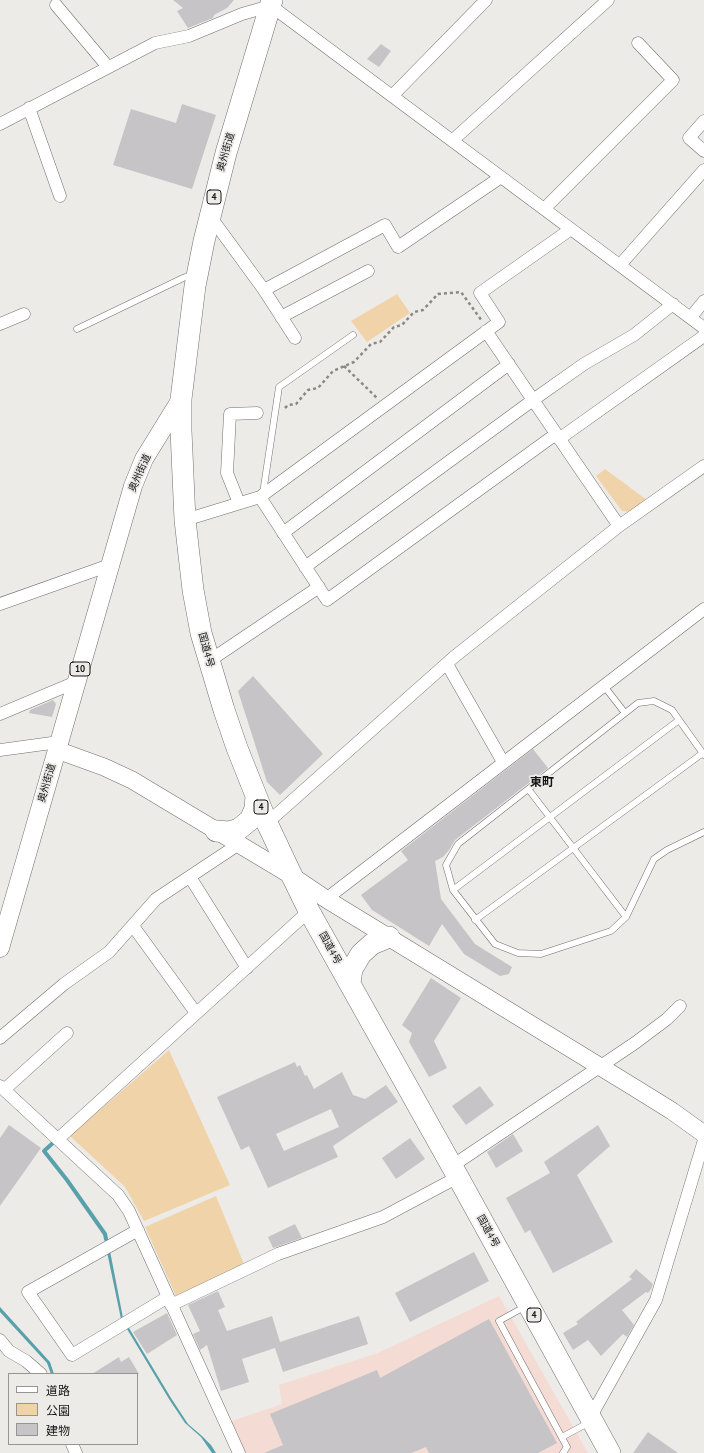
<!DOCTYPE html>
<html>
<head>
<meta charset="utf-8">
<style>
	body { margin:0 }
	#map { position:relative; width:704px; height:1453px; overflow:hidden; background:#edebe8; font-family:"PT Sans","Noto Sans JP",sans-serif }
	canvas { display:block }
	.legend { position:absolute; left:8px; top:1373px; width:130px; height:72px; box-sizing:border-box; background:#edebe8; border:1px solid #979593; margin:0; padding:5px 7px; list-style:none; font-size:12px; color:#161514 }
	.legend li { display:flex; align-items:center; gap:8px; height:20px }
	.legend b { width:20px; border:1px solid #979593 }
</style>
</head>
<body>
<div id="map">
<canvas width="704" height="1453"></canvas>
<ul class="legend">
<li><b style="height:5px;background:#fff"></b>道路</li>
<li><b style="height:11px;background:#f1d3a9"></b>公園</li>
<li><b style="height:11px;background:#c6c4c7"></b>建物</li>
</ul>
</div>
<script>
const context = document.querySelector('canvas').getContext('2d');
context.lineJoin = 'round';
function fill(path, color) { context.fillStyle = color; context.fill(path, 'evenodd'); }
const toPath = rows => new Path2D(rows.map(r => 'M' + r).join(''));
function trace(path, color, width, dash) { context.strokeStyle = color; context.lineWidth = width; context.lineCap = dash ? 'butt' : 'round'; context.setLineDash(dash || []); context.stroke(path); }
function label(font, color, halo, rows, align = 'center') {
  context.font = font + ' "PT Sans","Noto Sans JP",sans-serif'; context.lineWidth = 3.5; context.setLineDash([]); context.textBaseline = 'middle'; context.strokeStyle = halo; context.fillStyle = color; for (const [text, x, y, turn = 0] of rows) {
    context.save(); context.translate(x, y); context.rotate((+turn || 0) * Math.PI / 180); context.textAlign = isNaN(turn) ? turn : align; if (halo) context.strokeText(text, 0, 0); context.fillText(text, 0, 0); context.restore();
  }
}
fill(toPath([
	[499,1296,588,1453,242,1453,229,1422,282,1404,279,1385,378,1353]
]), '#f4dbd3');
fill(toPath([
	[397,294,410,313,367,342,351,321],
	[605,469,647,500,631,512,622,511,596,476],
	[169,1050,230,1185,144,1221,125,1187,70,1136],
	[216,1196,244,1264,176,1296,145,1227]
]), '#f1d3a9');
fill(toPath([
	[110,1251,123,1318,171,1398,188,1424,202,1436,211,1445,216,1453,212,1453,201,1437,185,1423,169,1399,121,1319,107,1252],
	[0,1307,50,1362,54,1374,51,1374,47,1363,0,1312]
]), '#58a0aa');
trace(toPath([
	[53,1140,54,1142,44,1151,67,1180,105,1234,106,1239]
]), '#58a0aa', 4);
fill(toPath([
	[173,0,234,0,227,8,214,15,213,18,188,28,177,11,183,8],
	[381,44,391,51,379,67,367,59],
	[182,104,216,115,192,189,113,165,131,109,176,123],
	[253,676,323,754,280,795,267,782,238,691],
	[53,700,56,704,52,717,29,713,30,710],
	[533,749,548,768,455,840,449,850,443,857,435,861,441,899,475,944,512,967,509,974,500,976,464,954,442,924,429,946,372,910,361,895,408,860,401,851],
	[431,978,461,998,434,1041,447,1068,429,1077,409,1042,412,1033,402,1025],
	[295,1062,297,1067,300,1065,305,1076,307,1075,314,1089,342,1072,353,1095,365,1099,386,1085,398,1102,333,1146,338,1157,268,1188,249,1146,241,1150,217,1097],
	[331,1109,339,1127,284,1151,276,1134],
	[480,1086,494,1105,466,1125,452,1106],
	[9,1125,41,1148,0,1206,0,1138],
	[598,1125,610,1146,577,1175,613,1242,553,1273,530,1230,525,1233,506,1198,550,1173,544,1162],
	[513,1134,523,1151,496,1168,487,1152],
	[410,1138,425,1159,396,1179,382,1158],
	[295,1224,302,1238,273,1248,268,1237],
	[474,1252,489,1281,410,1322,395,1293],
	[636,1269,653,1284,651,1289,648,1293,646,1292,622,1310,634,1325,627,1337,623,1334,601,1356,588,1340,573,1350,563,1333,578,1324,576,1322,632,1279,629,1277],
	[218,1291,225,1307,218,1310,227,1331,272,1316,280,1342,359,1316,368,1344,283,1372,275,1348,242,1359,249,1382,221,1391,207,1345,200,1350,193,1334,200,1331,188,1305],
	[167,1313,177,1335,147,1354,133,1332],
	[489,1319,557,1443,538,1453,429,1453,426,1447,411,1453,264,1453,283,1445,270,1414,377,1370,380,1378],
	[119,1357,121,1362,129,1357,139,1374,92,1374],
	[648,1432,678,1453,633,1453]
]), '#c6c4c7');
const lane = toPath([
	[77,329,183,278,194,274],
	[263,493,279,387,353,335],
	[604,686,625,713],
	[704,755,672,710,654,701,638,703,458,844,446,865,453,890,495,944,518,953,541,954,611,931,626,917,654,859,667,850,704,832],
	[529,790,626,917],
	[453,890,679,720],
	[475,920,703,753],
	[526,1306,499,1321,567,1447,563,1453],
	[562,1437,590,1422]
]);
const street = toPath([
	[267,3,704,328],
	[56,5,108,67],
	[393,95,486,0],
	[29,108,60,196],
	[704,121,689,138,704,151],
	[0,124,155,43,189,36,242,14,270,6],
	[453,140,608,0],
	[544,209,673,80,638,43],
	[210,216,264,290,295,338],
	[620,265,704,170],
	[264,290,385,225,398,247,501,177],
	[281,317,368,271],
	[691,317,704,301],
	[0,324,24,314],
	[486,331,619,526],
	[559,439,704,336],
	[260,497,327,600,556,434],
	[239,503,227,473,230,414,257,413],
	[185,520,260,497,499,322,480,293,571,229],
	[283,533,509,364],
	[305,567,533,400,584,364,634,335,673,304],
	[0,604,110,565],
	[209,661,319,587],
	[447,664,503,762],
	[0,714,76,682],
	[0,750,59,742],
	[267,823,454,657,619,526,704,466],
	[190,877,247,968],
	[326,899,704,609],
	[133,926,196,1013],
	[0,1038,64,984,109,952,156,899,239,844],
	[0,1086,118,1195,129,1211,239,1453],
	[5,1089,67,1033],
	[58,1139,309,911],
	[452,1166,635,1043,667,1019,680,1006],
	[138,1230,28,1292,72,1355,168,1297],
	[171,1305,278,1254,383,1217,458,1177],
	[0,1340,9,1351,26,1361,41,1374],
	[590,1418,656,1300,704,1140],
	[72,1444,76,1453]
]);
const secondary = toPath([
	[57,750,104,767,132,780,292,876,326,899,635,1088,672,1111,704,1134]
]);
const primary = toPath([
	[0,948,133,486,144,459,181,399]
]);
const highway = toPath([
	[272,0,226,153,204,241,195,286,181,399,181,431,185,520,193,590,201,633,224,710,237,748,267,823,292,876,309,911,458,1177,610,1453],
	[216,831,229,832,239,829,250,820,255,809,256,796],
	[350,983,352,969,361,954,372,944,389,937]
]);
trace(lane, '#72706d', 7);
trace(street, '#72706d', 13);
trace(secondary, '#72706d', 18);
trace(primary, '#72706d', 19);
trace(highway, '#72706d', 22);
trace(toPath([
	[344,366,377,398],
	[285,408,288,405,296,404,308,390,318,388,333,371,354,362,371,344,380,342,394,327,402,325,414,312,423,310,438,294,461,292,482,321]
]), '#8a8886', 2.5, [3, 3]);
trace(lane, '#fff', 6);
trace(street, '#fff', 12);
trace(secondary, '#fff', 17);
trace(primary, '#fff', 18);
trace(highway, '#fff', 21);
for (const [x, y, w] of [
	[214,197,14],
	[80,669,20],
	[261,807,14],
	[534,1315,14]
]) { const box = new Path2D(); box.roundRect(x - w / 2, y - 7, w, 14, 3); context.fillStyle = '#edebe8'; context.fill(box); trace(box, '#161514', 1); }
label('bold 9px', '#161514', null, [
	["4",214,197],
	["10",80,669],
	["4",261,807],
	["4",534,1315]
]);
label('10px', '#161514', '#edebe8', [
	["奥州街道",226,152,-74],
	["奥州街道",140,473,-66],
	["国道4号",206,650,75],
	["奥州街道",47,783,-74],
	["国道4号",330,948,61],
	["国道4号",488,1231,61]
]);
label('bold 12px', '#161514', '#edebe8', [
	["東町",542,783]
]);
</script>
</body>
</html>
